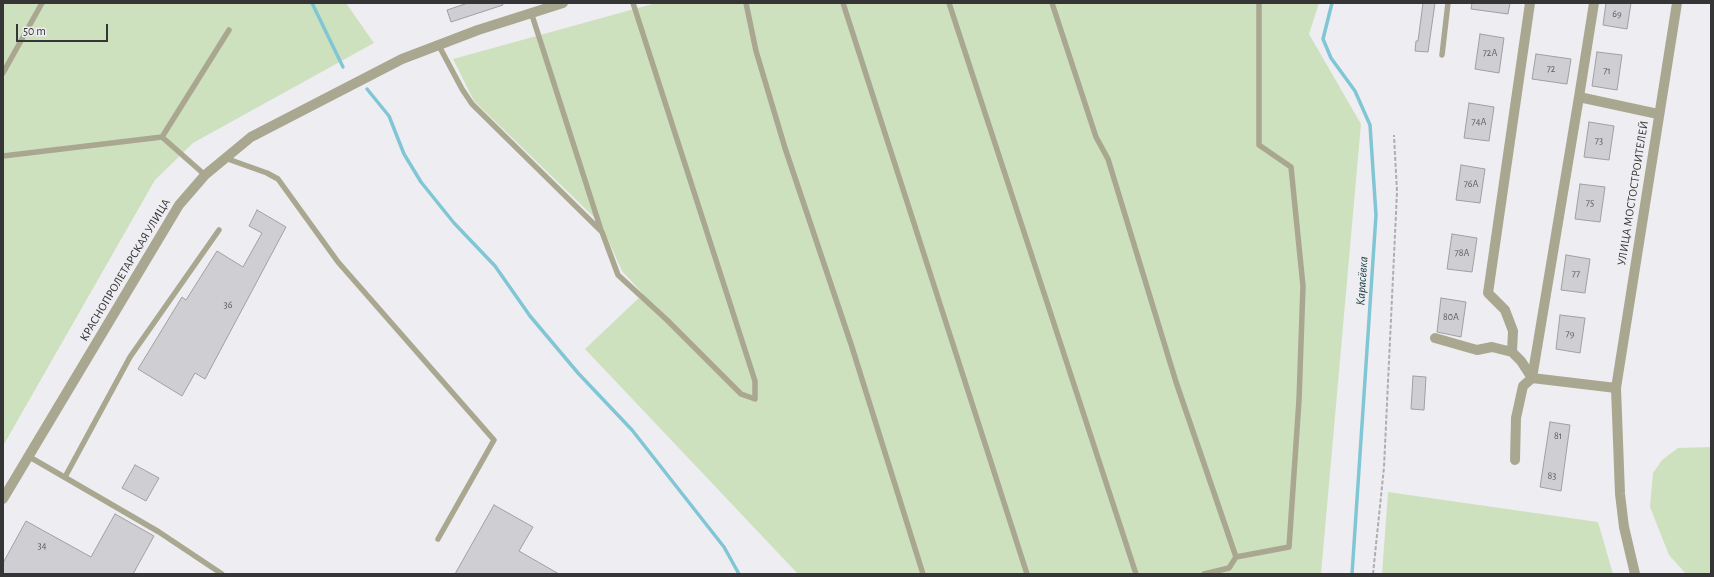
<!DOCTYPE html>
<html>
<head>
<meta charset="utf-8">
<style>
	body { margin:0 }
	#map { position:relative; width:1714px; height:577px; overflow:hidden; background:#eeeef2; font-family:"Alegreya Sans",sans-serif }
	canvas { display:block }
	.frame { position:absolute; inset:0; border:4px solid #353536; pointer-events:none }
	.scale { position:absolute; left:16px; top:24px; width:92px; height:18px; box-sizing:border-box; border:2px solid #353536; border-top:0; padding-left:5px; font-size:12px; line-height:14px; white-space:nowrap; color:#353536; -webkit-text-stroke:3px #eeeef2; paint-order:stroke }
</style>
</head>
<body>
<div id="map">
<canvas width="1714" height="577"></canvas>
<div class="frame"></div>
<div class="scale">50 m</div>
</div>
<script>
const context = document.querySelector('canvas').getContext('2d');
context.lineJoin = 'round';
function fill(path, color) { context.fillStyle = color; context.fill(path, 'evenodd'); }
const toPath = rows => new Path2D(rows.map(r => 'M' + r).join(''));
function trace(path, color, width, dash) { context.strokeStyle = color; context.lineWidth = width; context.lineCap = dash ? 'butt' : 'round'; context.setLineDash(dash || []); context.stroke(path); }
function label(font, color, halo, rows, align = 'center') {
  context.font = font + ' "Alegreya Sans",sans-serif'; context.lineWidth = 3; context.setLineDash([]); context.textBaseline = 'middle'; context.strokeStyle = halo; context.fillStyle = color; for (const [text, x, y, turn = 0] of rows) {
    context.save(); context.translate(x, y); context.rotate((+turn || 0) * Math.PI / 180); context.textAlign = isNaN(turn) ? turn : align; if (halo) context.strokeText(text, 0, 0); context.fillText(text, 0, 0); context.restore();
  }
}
fill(toPath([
	[3,3,346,3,374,43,193,143,155,180,3,446],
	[656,3,1319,3,1309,34,1361,124,1321,574,798,574,585,349,643,294,622,271,601,224,474,101,453,59],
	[1711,447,1711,574,1686,574,1669,555,1650,507,1653,473,1662,460,1678,448],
	[1388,492,1598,522,1613,574,1382,574]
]), '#cee1bf');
trace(toPath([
	[312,3,343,67],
	[1332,3,1323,39,1331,58,1355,91,1370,125,1376,215,1352,574],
	[367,89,389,116,404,154,421,182,454,223,495,266,530,316,578,373,632,430,724,547,739,574]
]), '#81c6d5', 3.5);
const building = toPath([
	[468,3,502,3,503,5,451,22,447,10,468,3],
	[1423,3,1435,3,1428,52,1415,51,1416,41,1418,41,1423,3],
	[1472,3,1510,3,1508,14,1471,9,1472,3],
	[1606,3,1631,3,1627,29,1603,25,1606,3],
	[1480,34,1504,38,1499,73,1475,69,1480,34],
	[1597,52,1622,55,1617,90,1592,86,1597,52],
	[1536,54,1571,59,1567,84,1532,79,1536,54],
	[1469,103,1494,107,1489,141,1464,138,1469,103],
	[1589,122,1614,126,1609,160,1584,157,1589,122],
	[1461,165,1485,169,1480,203,1456,200,1461,165],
	[1580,184,1605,187,1600,222,1575,219,1580,184],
	[257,210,286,227,205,379,195,373,182,396,138,369,182,297,186,300,217,251,243,267,262,233,249,226,257,210],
	[1452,234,1477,238,1472,272,1447,269,1452,234],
	[1566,255,1590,259,1585,293,1561,290,1566,255],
	[1441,298,1466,302,1461,337,1437,332,1441,298],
	[1560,315,1585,318,1580,353,1556,349,1560,315],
	[1413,376,1426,377,1424,410,1411,409,1413,376],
	[1550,422,1570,425,1561,491,1540,487,1550,422],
	[135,465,159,478,146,501,122,488,135,465],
	[494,505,533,527,519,551,559,574,455,574,494,505],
	[115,514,154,536,133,574,3,574,3,563,26,521,91,557,115,514]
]);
fill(building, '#cfced2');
trace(building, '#a09fa3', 1);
trace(toPath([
	[1373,574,1384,467,1397,192,1394,135]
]), '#aeaeb1', 2, [4, 2]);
trace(toPath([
	[746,3,756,51,785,148,851,344,923,574],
	[843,3,1027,574],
	[949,3,1136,574],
	[1052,3,1096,137,1108,159,1176,382,1236,557],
	[531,12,601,230],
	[438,44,462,89,472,104,602,232,618,275,667,320,741,394,755,399,755,381,633,3],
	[1442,55,1448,3],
	[3,73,42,3],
	[162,137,229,30],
	[3,156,162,137,205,175],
	[225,158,267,173,278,179,338,262,494,440,438,539],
	[28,456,159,532,222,574],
	[65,477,130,357,219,230],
	[1204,574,1229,568,1236,557,1289,547,1299,400,1303,286,1291,167,1259,145,1259,3]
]), '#aaa790', 5.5);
trace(toPath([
	[1579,97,1658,114],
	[1435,338,1477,350,1492,347,1512,352,1521,361,1532,378,1616,388],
	[1512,352,1513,331,1505,310,1488,293,1530,3],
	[1515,460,1516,418,1523,386,1532,378,1579,97,1594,3],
	[3,499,179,205,205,175,251,137,402,59,478,30,563,3],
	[1635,574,1624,527,1620,494,1616,388,1677,3]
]), '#aaa790', 10);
label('10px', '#5c5b5d', null, [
	["69",1617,14],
	["72А",1490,53],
	["72",1551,69],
	["71",1607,71],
	["74А",1479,122],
	["73",1599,141],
	["76А",1471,184],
	["75",1590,203],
	["78А",1462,253],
	["77",1576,274],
	["36",228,305],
	["80А",1451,317],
	["79",1570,334],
	["81",1558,436],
	["83",1552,476],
	["34",42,546]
]);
label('12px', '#353536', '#eeeef2', [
	["УЛИЦА МОСТОСТРОИТЕЛЕЙ",1633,193,-81],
	["КРАСНОПРОЛЕТАРСКАЯ УЛИЦА",125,270,-59]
]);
label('italic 13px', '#193b42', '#eeeef2', [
	["Карасёвка",1362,281,-86]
]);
</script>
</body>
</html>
